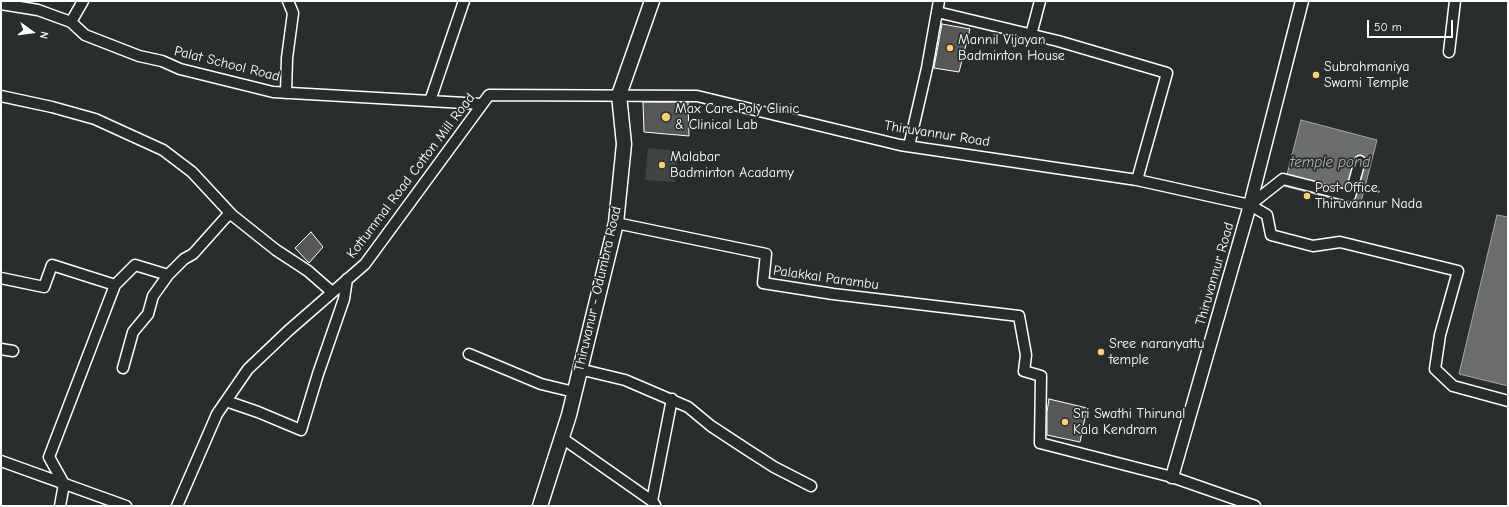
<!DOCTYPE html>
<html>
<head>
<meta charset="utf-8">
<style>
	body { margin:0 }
	#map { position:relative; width:1509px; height:507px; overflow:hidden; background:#2a2d2e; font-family:"Comic Neue",sans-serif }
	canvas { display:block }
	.frame { position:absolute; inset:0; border:2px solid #fff; pointer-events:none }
	.north { position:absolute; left:12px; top:12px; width:40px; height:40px; -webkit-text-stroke:3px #2a2d2e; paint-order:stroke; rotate:104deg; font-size:11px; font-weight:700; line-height:16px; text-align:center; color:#fff }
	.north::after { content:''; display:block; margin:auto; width:14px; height:18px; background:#fff; clip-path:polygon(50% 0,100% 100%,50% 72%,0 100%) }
	.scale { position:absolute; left:1367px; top:20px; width:86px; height:18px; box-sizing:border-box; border:2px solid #fff; border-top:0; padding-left:5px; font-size:12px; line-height:14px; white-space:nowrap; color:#fff; -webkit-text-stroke:3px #2a2d2e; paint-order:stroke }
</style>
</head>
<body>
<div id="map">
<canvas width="1509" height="507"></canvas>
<div class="frame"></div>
<div class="north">N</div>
<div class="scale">50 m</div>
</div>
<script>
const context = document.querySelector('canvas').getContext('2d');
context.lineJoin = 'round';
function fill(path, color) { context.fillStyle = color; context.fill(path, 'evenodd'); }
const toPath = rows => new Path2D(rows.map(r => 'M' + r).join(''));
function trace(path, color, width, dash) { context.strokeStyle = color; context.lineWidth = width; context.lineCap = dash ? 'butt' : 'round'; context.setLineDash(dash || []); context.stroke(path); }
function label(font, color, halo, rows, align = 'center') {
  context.font = font + ' "Comic Neue",sans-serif'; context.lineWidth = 3.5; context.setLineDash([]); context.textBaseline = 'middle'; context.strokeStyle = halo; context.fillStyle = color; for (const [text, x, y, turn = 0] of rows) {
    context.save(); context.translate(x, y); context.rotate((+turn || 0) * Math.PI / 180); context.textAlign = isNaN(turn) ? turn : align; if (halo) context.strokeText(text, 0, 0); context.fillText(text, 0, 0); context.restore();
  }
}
fill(toPath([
	[648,148,678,151,675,182,645,180]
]), '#414445');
const water = toPath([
	[1301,120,1377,140,1360,206,1284,186,1301,120],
	[1497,215,1508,217,1508,386,1459,374,1497,215]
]);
fill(water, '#6a6c6d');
trace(water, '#a6a7a7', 1);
const building = toPath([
	[942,24,970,29,959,72,934,68,942,24],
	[643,102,688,102,689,136,644,132,643,102],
	[311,232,323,247,309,263,295,248,311,232],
	[1049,399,1087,408,1080,442,1047,435,1047,412,1049,399]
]);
fill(building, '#555758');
trace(building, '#fff', 1);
const minor = toPath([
	[1,4,38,10,71,22,83,1],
	[937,12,939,1],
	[71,22,85,35,139,56,162,61,180,69,273,92,482,104],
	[1031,35,1040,1],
	[1449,52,1455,1],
	[286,93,287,58,293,13,288,1],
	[1,96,52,107,95,119,163,150,192,172,232,215],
	[430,101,464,1],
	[909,146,927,68,937,12,1058,41,1167,73,1137,180],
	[1250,205,1283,179,1350,196,1360,161],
	[616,223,766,254,763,283,833,294,1019,316,1026,355,1024,371,1041,376,1040,443,1172,477,1255,506],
	[1,278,44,287,52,265,115,285,135,265,168,275],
	[1,349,13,351],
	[469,354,541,384,574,392],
	[123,368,133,332,148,314,153,296,168,275,184,259,193,254,227,216,232,215,276,250,308,271,332,292],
	[579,369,625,380,688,407,711,426,746,449,774,467,811,486],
	[226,401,258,412,301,430,318,374,344,299,347,279],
	[562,438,652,501],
	[1,461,126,506],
	[655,505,652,501,672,399],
	[60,506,64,484,49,457,115,285],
	[177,506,217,414,248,369,288,331,365,264,489,95,697,96,900,145,1137,180,1250,205,1267,215,1271,235,1313,246,1340,242,1458,271,1440,335,1435,369,1453,386,1508,401]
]);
const tertiary = toPath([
	[1172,477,1250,205,1302,1]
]);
const secondary = toPath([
	[540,506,569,415,616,223,624,144,619,95,652,1]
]);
trace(minor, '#fff', 13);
trace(tertiary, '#fff', 15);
trace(secondary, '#fff', 17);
trace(minor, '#2a2d2e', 10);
trace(tertiary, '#2a2d2e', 12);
trace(secondary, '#2a2d2e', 14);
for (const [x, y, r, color] of [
	[950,48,4,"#ffd166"],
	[1316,75,4,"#ffd166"],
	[666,117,5,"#ffd166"],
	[662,165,4,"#ffd166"],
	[1307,196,4,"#ffd166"],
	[1101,352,4,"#ffd166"],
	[1065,422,4,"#ffd166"]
]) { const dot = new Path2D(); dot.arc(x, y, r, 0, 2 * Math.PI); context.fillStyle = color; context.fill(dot); trace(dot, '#2a2d2e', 1.5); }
label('14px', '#fff', '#2a2d2e', [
	["Mannil Vijayan",958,40],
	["Badminton House",958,56],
	["Subrahmaniya",1324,67],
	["Swami Temple",1324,83],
	["Max Care Poly Clinic",675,109],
	["& Clinical Lab",675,125],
	["Malabar",670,157],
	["Badminton Acadamy",670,173],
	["Post Office,",1315,188],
	["Thiruvannur Nada",1315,204],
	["Sree naranyattu",1109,344],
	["temple",1109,360],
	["Sri Swathi Thirunal",1073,414],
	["Kala Kendram",1073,430]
], 'left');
label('14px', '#fff', '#2a2d2e', [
	["Palat School Road",227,64,14],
	["Thiruvannur Road",937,134,9],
	["Kottummal Road Cotton Mill Road",411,176,-53],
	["Thiruvannur Road",1215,274,-74],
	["Palakkal Parambu",826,278,8],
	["Thiruvanur - Odumbra Road",598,289,-77]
]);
label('italic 15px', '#b4b6b6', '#2a2d2e', [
	["temple pond",1330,163]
]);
</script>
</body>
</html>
